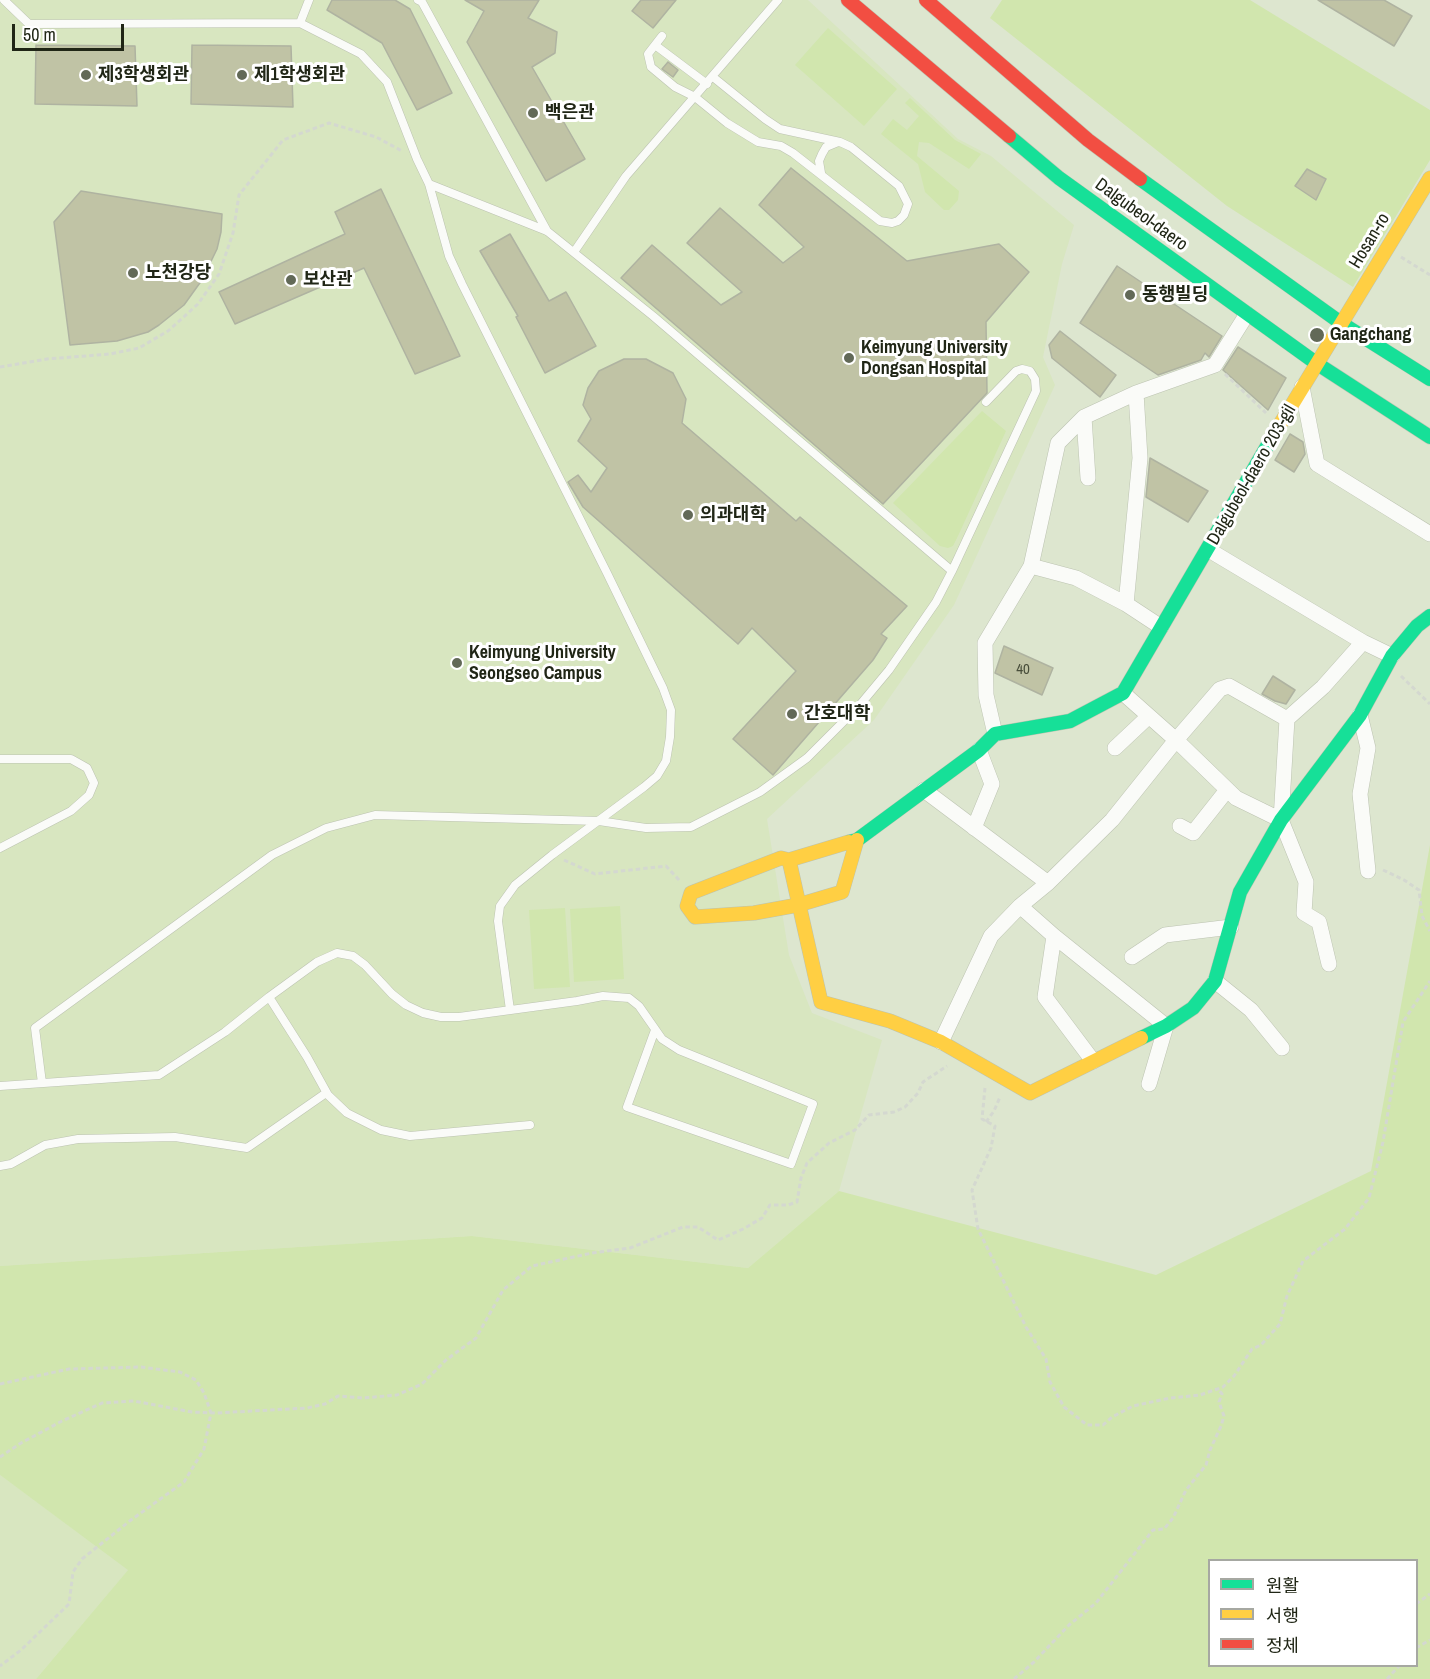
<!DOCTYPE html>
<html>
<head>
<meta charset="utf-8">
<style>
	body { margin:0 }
	#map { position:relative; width:1430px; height:1679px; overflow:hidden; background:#dde6cf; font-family:"Archivo Narrow","Noto Sans KR",sans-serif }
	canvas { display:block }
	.legend { position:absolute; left:1208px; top:1559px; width:210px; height:108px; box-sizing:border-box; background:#fff; border:2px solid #a6a8a2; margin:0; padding:8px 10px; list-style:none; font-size:18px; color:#202616 }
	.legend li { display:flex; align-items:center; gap:12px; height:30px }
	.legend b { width:30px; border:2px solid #a6a8a2 }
	.scale { position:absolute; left:12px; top:24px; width:112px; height:27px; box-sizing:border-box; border:3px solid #202616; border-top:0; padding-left:8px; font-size:18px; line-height:21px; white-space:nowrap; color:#202616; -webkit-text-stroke:4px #fff; paint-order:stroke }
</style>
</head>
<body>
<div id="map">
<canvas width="1430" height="1679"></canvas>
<ul class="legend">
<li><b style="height:8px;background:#16e098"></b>원활</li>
<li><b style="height:8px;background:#ffcf43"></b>서행</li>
<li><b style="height:8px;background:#f24e42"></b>정체</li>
</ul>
<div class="scale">50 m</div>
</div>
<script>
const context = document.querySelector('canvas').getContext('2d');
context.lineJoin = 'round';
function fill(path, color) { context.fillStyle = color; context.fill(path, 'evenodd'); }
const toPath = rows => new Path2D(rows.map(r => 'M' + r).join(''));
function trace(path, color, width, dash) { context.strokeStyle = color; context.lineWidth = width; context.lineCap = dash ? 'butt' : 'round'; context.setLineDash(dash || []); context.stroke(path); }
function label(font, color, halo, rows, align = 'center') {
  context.font = font + ' "Archivo Narrow","Noto Sans KR",sans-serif'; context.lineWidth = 6; context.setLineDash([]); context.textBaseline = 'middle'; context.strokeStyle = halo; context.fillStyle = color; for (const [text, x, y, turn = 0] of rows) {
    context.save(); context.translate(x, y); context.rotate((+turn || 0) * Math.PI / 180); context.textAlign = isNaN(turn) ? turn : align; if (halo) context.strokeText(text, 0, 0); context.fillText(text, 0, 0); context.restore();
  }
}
fill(toPath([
	[0,0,808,0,958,139,991,156,1074,225,1062,264,1043,357,1055,385,954,605,874,720,767,819,789,955,812,1013,882,1040,839,1191,748,1268,472,1236,0,1266],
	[0,1475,129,1569,36,1679,0,1679]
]), '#d8e6c0');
fill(toPath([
	[1002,0,1250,0,1430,110,1430,160,1353,287,1227,206,990,18],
	[828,28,897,89,864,126,795,65],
	[910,98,955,140,981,154,969,169,929,143,919,142,917,156,959,191,958,200,949,210,944,210,925,192,918,164,881,134,893,119,907,130,919,116,905,103],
	[982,411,1006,431,958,536,953,546,948,548,940,546,893,503],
	[1430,845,1430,1679,36,1679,128,1570,0,1475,0,1266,472,1236,748,1268,839,1191,1156,1275,1371,1171],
	[1210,1560,1416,1560,1416,1666,1210,1666],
	[620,906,624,979,574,982,570,909],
	[565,908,570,987,534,989,529,910]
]), '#d1e6ae');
const building = toPath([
	[332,0,395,0,410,9,452,93,417,110,382,43,327,10,332,0],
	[465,0,539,0,528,18,557,32,555,53,532,67,585,159,546,181,467,42,484,11,465,0],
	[641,0,676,0,653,28,632,11,641,0],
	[1318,0,1384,0,1412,16,1394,46,1318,0],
	[36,45,135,46,137,106,35,104,36,45],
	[192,45,291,46,293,107,191,104,192,45],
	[668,62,678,70,673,77,662,69,668,62],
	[791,168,907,261,999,244,1029,272,986,322,987,393,883,504,621,278,652,245,721,305,742,292,687,243,720,208,783,263,804,247,759,205,791,168],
	[1307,169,1326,179,1316,200,1295,186,1307,169],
	[381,189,460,356,415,374,364,268,235,324,219,292,345,234,335,212,381,189],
	[81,191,222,214,221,232,217,249,202,280,184,305,159,325,148,332,117,341,70,345,54,222,81,191],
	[510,234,549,301,566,292,596,346,545,373,516,317,518,316,480,251,510,234],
	[1117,266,1222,336,1209,357,1205,353,1201,360,1158,375,1080,323,1117,266],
	[1060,331,1116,375,1100,397,1052,358,1049,345,1060,331],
	[1238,347,1286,378,1268,410,1223,370,1238,347],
	[624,359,646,359,673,373,686,399,682,423,796,521,800,517,907,606,881,634,887,638,873,660,773,775,733,739,796,671,752,628,738,644,583,507,568,482,578,475,591,492,607,468,578,441,591,419,583,405,588,388,599,371,624,359],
	[1290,434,1303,442,1305,454,1294,472,1275,460,1290,434],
	[1150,458,1208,491,1188,522,1146,497,1150,458],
	[1004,646,1053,668,1042,695,995,673,1004,646],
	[1273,676,1295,690,1286,704,1275,701,1262,694,1273,676]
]);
fill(building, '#c0c3a5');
trace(building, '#afb3a1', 1.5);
const lane = toPath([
	[4,0,29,24,300,23],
	[309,0,300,23,361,54,387,82,417,159,429,184,449,256,462,284,607,573,663,688,671,710,670,737,666,761,657,776,644,787,552,855,515,885,500,906,498,921,510,1010],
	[418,0,422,2,547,231],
	[662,36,648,54,651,67,675,87,695,97,727,123,758,142,781,146,793,153,880,221,892,223,898,221,904,215,908,204,899,186,851,147,840,142,780,129,765,119,713,77],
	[655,45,707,84],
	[821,173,819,161,822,154,826,147,838,142],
	[429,184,547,231,653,316,952,571],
	[574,252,626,176,778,0],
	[0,759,71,759,87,768,94,783,89,795,71,811,0,848],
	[269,997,317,962,337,953,353,956,365,965,392,994,406,1005,423,1013,441,1017,459,1017,577,1001,603,996,629,998,639,1006,662,1039,679,1050,813,1104,791,1164,627,1107,655,1030],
	[42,1083,35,1028,272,855,326,828,375,815,599,821,646,828,691,827,760,792,807,758,859,706,889,670,936,602,952,571,1036,391,1035,379,1030,371,1022,369,1016,371,986,402],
	[0,1086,159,1075,225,1032,269,997,307,1057,328,1095,347,1113,381,1130,410,1136,530,1125],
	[0,1166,11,1164,45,1145,78,1139,175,1137,247,1148,326,1093]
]);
const street = toPath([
	[1302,387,1317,464,1430,534],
	[1084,417,1088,478],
	[1209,550,1363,642],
	[1031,566,1076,578,1126,604,1161,627],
	[1126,604,1140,458,1136,393],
	[1123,693,1176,740,1236,798,1281,820],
	[1360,715,1368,748,1360,794,1368,871],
	[995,734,986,695,985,643,1031,566,1058,443,1084,417,1136,393,1215,365,1247,314],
	[1115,748,1148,717],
	[924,790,1048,883],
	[1180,826,1193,833,1227,790],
	[974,828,992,784,979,750],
	[1020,906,1054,936,1045,997,1093,1061],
	[1054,936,1166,1026,1149,1084],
	[1132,957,1165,935,1231,927],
	[1329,964,1319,922,1304,913,1306,882,1281,820,1287,719,1323,687,1363,642,1392,656],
	[1215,981,1251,1010,1282,1048],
	[941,1042,991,936,1020,906,1048,883,1112,820,1176,740,1220,689,1229,686,1287,719]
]);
const fast = toPath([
	[1009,136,1059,178,1316,363,1430,437],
	[1140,179,1341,323,1430,379],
	[849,842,857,840,979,750,995,734,1070,721,1123,693,1276,431],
	[1141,1038,1166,1026,1193,1008,1215,981,1240,892,1281,820,1360,715,1392,656,1417,626,1430,616]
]);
const slow = toPath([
	[1276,431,1430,178],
	[849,842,789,860,781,858,691,893,687,906,695,917,754,913,798,905,842,892,857,840],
	[789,860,821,1002,890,1021,941,1042,1030,1093,1141,1038]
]);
const jam = toPath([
	[848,0,1009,136],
	[926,0,1088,140,1140,179]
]);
trace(lane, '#bcc3b1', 9);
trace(street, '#bcc3b1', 16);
trace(fast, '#bcc3b1', 15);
trace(slow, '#bcc3b1', 15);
trace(jam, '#bcc3b1', 15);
trace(toPath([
	[1401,257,1430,275],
	[0,367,47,359,110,354,139,348,168,331,198,304,219,274,233,233,239,195,283,140,329,123,376,137,402,151],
	[1225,374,1266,413],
	[1401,676,1430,704],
	[564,860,595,874,666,866,680,881],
	[1383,870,1404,880,1419,890,1422,916,1430,931],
	[985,1088,982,1119,995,1126,991,1148,972,1190,978,1229,1026,1327,1046,1359,1050,1382,1064,1407,1087,1425,1103,1425,1112,1417,1133,1406,1170,1398,1200,1395,1223,1387,1234,1376,1252,1349,1261,1345,1280,1324,1287,1296,1303,1261,1345,1229,1369,1198,1383,1142,1403,1022,1430,981],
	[986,1122,994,1111,1000,1097],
	[0,1384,69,1369,141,1367,180,1372,196,1380,204,1393,211,1413,204,1449,184,1482,131,1520,82,1559,73,1572,69,1604,21,1650,0,1666],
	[0,1457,21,1443,62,1421,102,1403,134,1401,192,1412,216,1413,307,1408,325,1404,338,1396,363,1398,397,1395,422,1384,446,1360,476,1338,503,1290,532,1266,592,1253,630,1248,683,1227,698,1227,718,1240,743,1229,762,1218,770,1205,788,1205,797,1202,801,1178,807,1163,829,1143,855,1130,869,1115,894,1112,905,1107,918,1093,923,1082,947,1066],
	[1416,1604,1430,1594],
	[1416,1648,1430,1640],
	[1014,1679,1034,1662,1069,1625,1096,1603,1153,1530,1164,1529,1173,1518,1186,1490,1206,1465,1210,1450,1221,1426,1224,1416,1219,1402,1222,1394,1218,1389],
	[1387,1679,1399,1666]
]), '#d4d8d0', 3, [4.5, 3]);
trace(lane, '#fafbf8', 8);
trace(street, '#fafbf8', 15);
trace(fast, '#16e098', 14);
trace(slow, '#ffcf43', 14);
trace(jam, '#f24e42', 14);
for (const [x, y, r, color] of [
	[86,75,6,"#626957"],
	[242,75,6,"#626957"],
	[533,113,6,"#626957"],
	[133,273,6,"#626957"],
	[291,280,6,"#626957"],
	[1130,295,6,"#626957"],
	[1317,335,8,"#626957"],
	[849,358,6,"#626957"],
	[688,515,6,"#626957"],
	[457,663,6,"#626957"],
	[792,714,6,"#626957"]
]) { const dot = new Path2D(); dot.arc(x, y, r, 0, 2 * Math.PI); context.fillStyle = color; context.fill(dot); trace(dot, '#fff', 2); }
label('15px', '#484d3a', null, [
	["40",1023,670]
]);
label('bold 18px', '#202616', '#fff', [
	["제3학생회관",98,75],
	["제1학생회관",254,75],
	["백은관",545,113],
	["노천강당",145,273],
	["보산관",303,280],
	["동행빌딩",1142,295],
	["Gangchang",1330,335],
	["Keimyung University",861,348],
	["Dongsan Hospital",861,369],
	["의과대학",700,515],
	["Keimyung University",469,653],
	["Seongseo Campus",469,674],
	["간호대학",804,714]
], 'left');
label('18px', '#202616', '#fff', [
	["Dalgubeol-daero",1141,215,36],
	["Hosan-ro",1370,241,-59],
	["Dalgubeol-daero 203-gil",1252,475,-60]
]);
</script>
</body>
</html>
